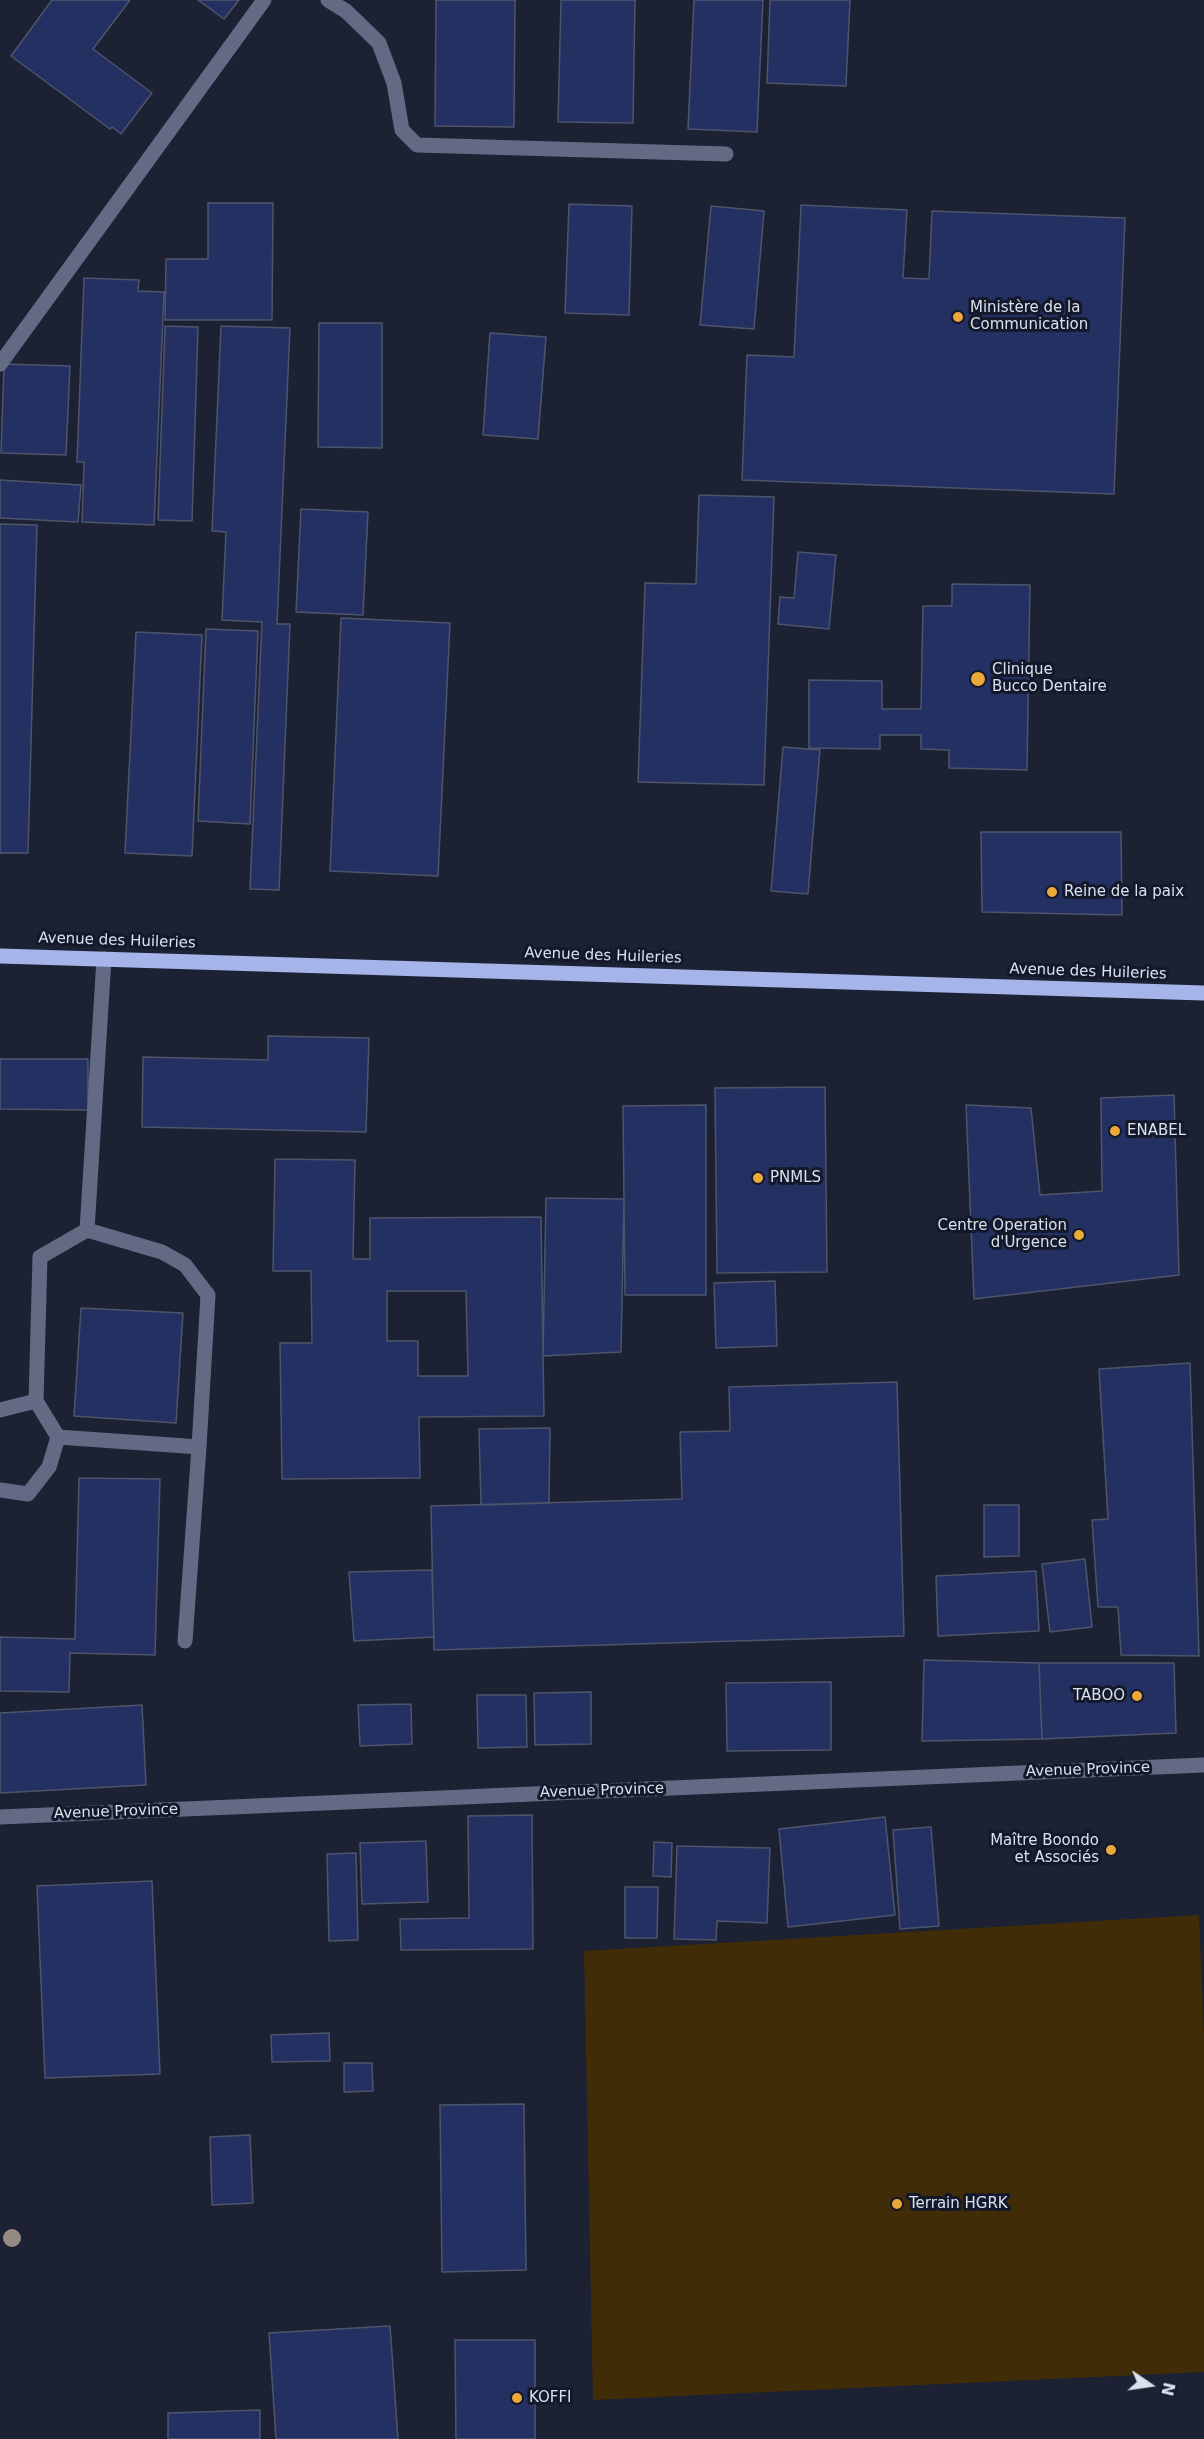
<!DOCTYPE html>
<html>
<head>
<meta charset="utf-8">
<style>
	body { margin:0 }
	#map { position:relative; width:1204px; height:2439px; overflow:hidden; background:#1c2134; font-family:"DejaVu Sans",sans-serif }
	canvas { display:block }
	.north { position:absolute; left:1120px; top:2355px; width:60px; height:60px; -webkit-text-stroke:4px #13182a; paint-order:stroke; rotate:103deg; font-size:16px; font-weight:700; line-height:24px; text-align:center; color:#dbe0ed }
	.north::after { content:''; display:block; margin:auto; width:21px; height:27px; background:#dbe0ed; clip-path:polygon(50% 0,100% 100%,50% 72%,0 100%) }
</style>
</head>
<body>
<div id="map">
<canvas width="1204" height="2439"></canvas>
<div class="north">N</div>
</div>
<script>
const context = document.querySelector('canvas').getContext('2d');
context.lineJoin = 'round';
function fill(path, color) { context.fillStyle = color; context.fill(path, 'evenodd'); }
const toPath = rows => new Path2D(rows.map(r => 'M' + r).join(''));
function trace(path, color, width, dash) { context.strokeStyle = color; context.lineWidth = width; context.lineCap = dash ? 'butt' : 'round'; context.setLineDash(dash || []); context.stroke(path); }
function label(font, color, halo, rows, align = 'center') {
  context.font = font + ' "DejaVu Sans",sans-serif'; context.lineWidth = 6; context.setLineDash([]); context.textBaseline = 'middle'; context.strokeStyle = halo; context.fillStyle = color; for (const [text, x, y, turn = 0] of rows) {
    context.save(); context.translate(x, y); context.rotate((+turn || 0) * Math.PI / 180); context.textAlign = isNaN(turn) ? turn : align; if (halo) context.strokeText(text, 0, 0); context.fillText(text, 0, 0); context.restore();
  }
}
fill(toPath([
	[1199,1915,1204,2036,1204,2372,593,2400,584,1951]
]), '#412c08');
const building = toPath([
	[52,0,130,0,93,49,152,93,121,134,112,127,110,129,11,56,52,0],
	[198,0,239,0,224,19,198,0],
	[436,0,515,0,514,127,435,126,436,0],
	[561,0,635,0,633,123,558,122,561,0],
	[694,0,763,0,757,132,688,129,694,0],
	[770,0,850,0,846,86,767,83,770,0],
	[208,203,273,203,272,320,165,320,166,259,208,259,208,203],
	[569,204,632,206,629,315,565,313,569,204],
	[801,205,907,210,903,278,929,279,932,211,1125,218,1114,494,742,480,747,355,794,357,801,205],
	[711,206,764,211,754,329,700,325,711,206],
	[84,278,139,280,138,291,164,292,154,525,82,522,84,462,77,462,84,278],
	[319,323,382,323,382,448,318,447,319,323],
	[165,326,198,327,192,521,158,520,165,326],
	[221,326,290,328,277,624,290,624,279,890,250,889,262,622,222,620,226,532,212,531,221,326],
	[490,333,546,337,538,439,483,435,490,333],
	[4,364,70,366,66,455,1,453,4,364],
	[0,480,81,485,78,522,0,518,0,480],
	[699,495,774,497,764,785,638,782,645,583,696,584,699,495],
	[301,509,368,512,363,615,296,612,301,509],
	[0,524,37,525,28,853,0,853,0,524],
	[798,552,836,555,829,629,778,624,780,597,794,598,798,552],
	[952,584,1030,585,1027,770,949,768,949,750,921,749,921,735,880,735,880,749,809,748,809,680,882,681,882,709,921,709,923,606,952,606,952,584],
	[341,618,450,623,438,876,330,871,341,618],
	[206,629,258,631,250,824,198,821,206,629],
	[136,632,202,635,192,856,125,853,136,632],
	[783,747,820,750,808,894,771,891,783,747],
	[981,832,1121,832,1122,915,982,912,981,832],
	[268,1036,369,1038,366,1132,142,1127,143,1057,268,1060,268,1036],
	[0,1059,88,1059,88,1110,0,1109,0,1059],
	[825,1087,827,1272,717,1273,715,1088,825,1087],
	[1174,1095,1179,1275,974,1299,966,1105,1031,1108,1040,1195,1102,1191,1101,1098,1174,1095],
	[706,1105,706,1295,625,1295,623,1106,706,1105],
	[275,1159,355,1160,353,1259,370,1259,370,1218,541,1217,544,1416,419,1417,420,1478,282,1479,280,1343,312,1343,311,1271,273,1271,275,1159],
	[387,1291,466,1291,468,1376,418,1376,418,1341,387,1341,387,1291],
	[546,1198,624,1199,621,1352,543,1356,546,1198],
	[775,1281,777,1346,716,1348,714,1283,775,1281],
	[81,1308,183,1313,176,1423,74,1416,81,1308],
	[1190,1363,1199,1656,1121,1655,1118,1607,1098,1607,1092,1520,1108,1519,1099,1369,1190,1363],
	[897,1382,904,1636,434,1650,431,1506,682,1499,680,1432,730,1431,729,1387,897,1382],
	[550,1428,549,1503,481,1505,479,1429,550,1428],
	[79,1478,160,1479,155,1655,70,1653,69,1692,0,1691,0,1637,75,1639,79,1478],
	[984,1505,1019,1505,1019,1556,984,1557,984,1505],
	[1085,1559,1092,1627,1050,1632,1042,1564,1085,1559],
	[432,1570,434,1637,354,1641,349,1572,432,1570],
	[1036,1571,1039,1631,938,1636,936,1576,1036,1571],
	[924,1660,1039,1663,1042,1739,922,1741,924,1660],
	[1039,1663,1174,1663,1176,1733,1042,1739,1039,1663],
	[831,1682,831,1750,727,1751,726,1683,831,1682],
	[591,1692,591,1744,535,1745,534,1693,591,1692],
	[477,1695,526,1695,527,1747,478,1748,477,1695],
	[411,1704,412,1744,360,1746,358,1705,411,1704],
	[142,1705,146,1785,0,1793,0,1713,142,1705],
	[532,1815,533,1949,401,1950,400,1919,469,1918,468,1816,532,1815],
	[885,1817,895,1915,788,1927,779,1829,885,1817],
	[931,1827,939,1926,900,1929,893,1830,931,1827],
	[426,1841,428,1902,362,1904,360,1843,426,1841],
	[654,1842,672,1843,671,1877,653,1876,654,1842],
	[677,1846,770,1848,767,1923,717,1921,716,1940,674,1939,677,1846],
	[356,1853,358,1940,329,1941,327,1854,356,1853],
	[152,1881,160,2074,45,2078,37,1886,152,1881],
	[625,1887,658,1887,657,1938,625,1938,625,1887],
	[329,2033,330,2061,272,2062,271,2035,329,2033],
	[344,2063,372,2063,373,2091,344,2092,344,2063],
	[524,2104,526,2270,442,2272,440,2105,524,2104],
	[250,2135,253,2203,212,2205,210,2137,250,2135],
	[390,2326,398,2439,276,2439,269,2333,390,2326],
	[455,2340,535,2340,535,2439,456,2439,455,2340],
	[260,2410,260,2439,168,2439,168,2413,260,2410]
]);
fill(building, '#253062');
trace(building, '#4e556b', 1.5);
trace(toPath([
	[328,0,346,11,379,43,394,83,402,130,417,145,726,154],
	[0,364,264,0],
	[87,1230,162,1252,185,1265,208,1295,199,1447,58,1437,36,1401,40,1257,87,1230,104,959],
	[0,1410,36,1401],
	[0,1490,28,1494,49,1467,58,1437],
	[185,1641,199,1447],
	[0,1817,1204,1765]
]), '#636b84', 15);
trace(toPath([
	[0,956,1204,993]
]), '#a5b5e9', 15);
context.fillStyle = '#948a82';
for (const [x, y] of [
	[12,2238]
]) { context.beginPath(); context.arc(x, y, 9, 0, 2 * Math.PI); context.fill(); }
for (const [x, y, r, color] of [
	[958,317,6,"#eba93a"],
	[978,679,8,"#eba93a"],
	[1052,892,6,"#eba93a"],
	[1115,1131,6,"#eba93a"],
	[758,1178,6,"#eba93a"],
	[1079,1235,6,"#eba93a"],
	[1137,1696,6,"#eba93a"],
	[1111,1850,6,"#eba93a"],
	[897,2204,6,"#eba93a"],
	[517,2398,6,"#eba93a"]
]) { const dot = new Path2D(); dot.arc(x, y, r, 0, 2 * Math.PI); context.fillStyle = color; context.fill(dot); trace(dot, '#13182a', 2); }
label('15px', '#dbe0ed', '#13182a', [
	["Ministère de la",970,308],
	["Communication",970,325],
	["Clinique",992,670],
	["Bucco Dentaire",992,687],
	["Reine de la paix",1064,892],
	["ENABEL",1127,1131],
	["PNMLS",770,1178],
	["Centre Operation",1067,1226,"right"],
	["d'Urgence",1067,1243,"right"],
	["TABOO",1125,1696,"right"],
	["Maître Boondo",1099,1841,"right"],
	["et Associés",1099,1858,"right"],
	["Terrain HGRK",909,2204],
	["KOFFI",529,2398]
], 'left');
label('15px', '#dbe0ed', '#13182a', [
	["Avenue des Huileries",117,941,2],
	["Avenue des Huileries",603,956,2],
	["Avenue des Huileries",1088,972,2],
	["Avenue Province",1088,1770,-2],
	["Avenue Province",602,1791,-2],
	["Avenue Province",116,1812,-2]
]);
</script>
</body>
</html>
